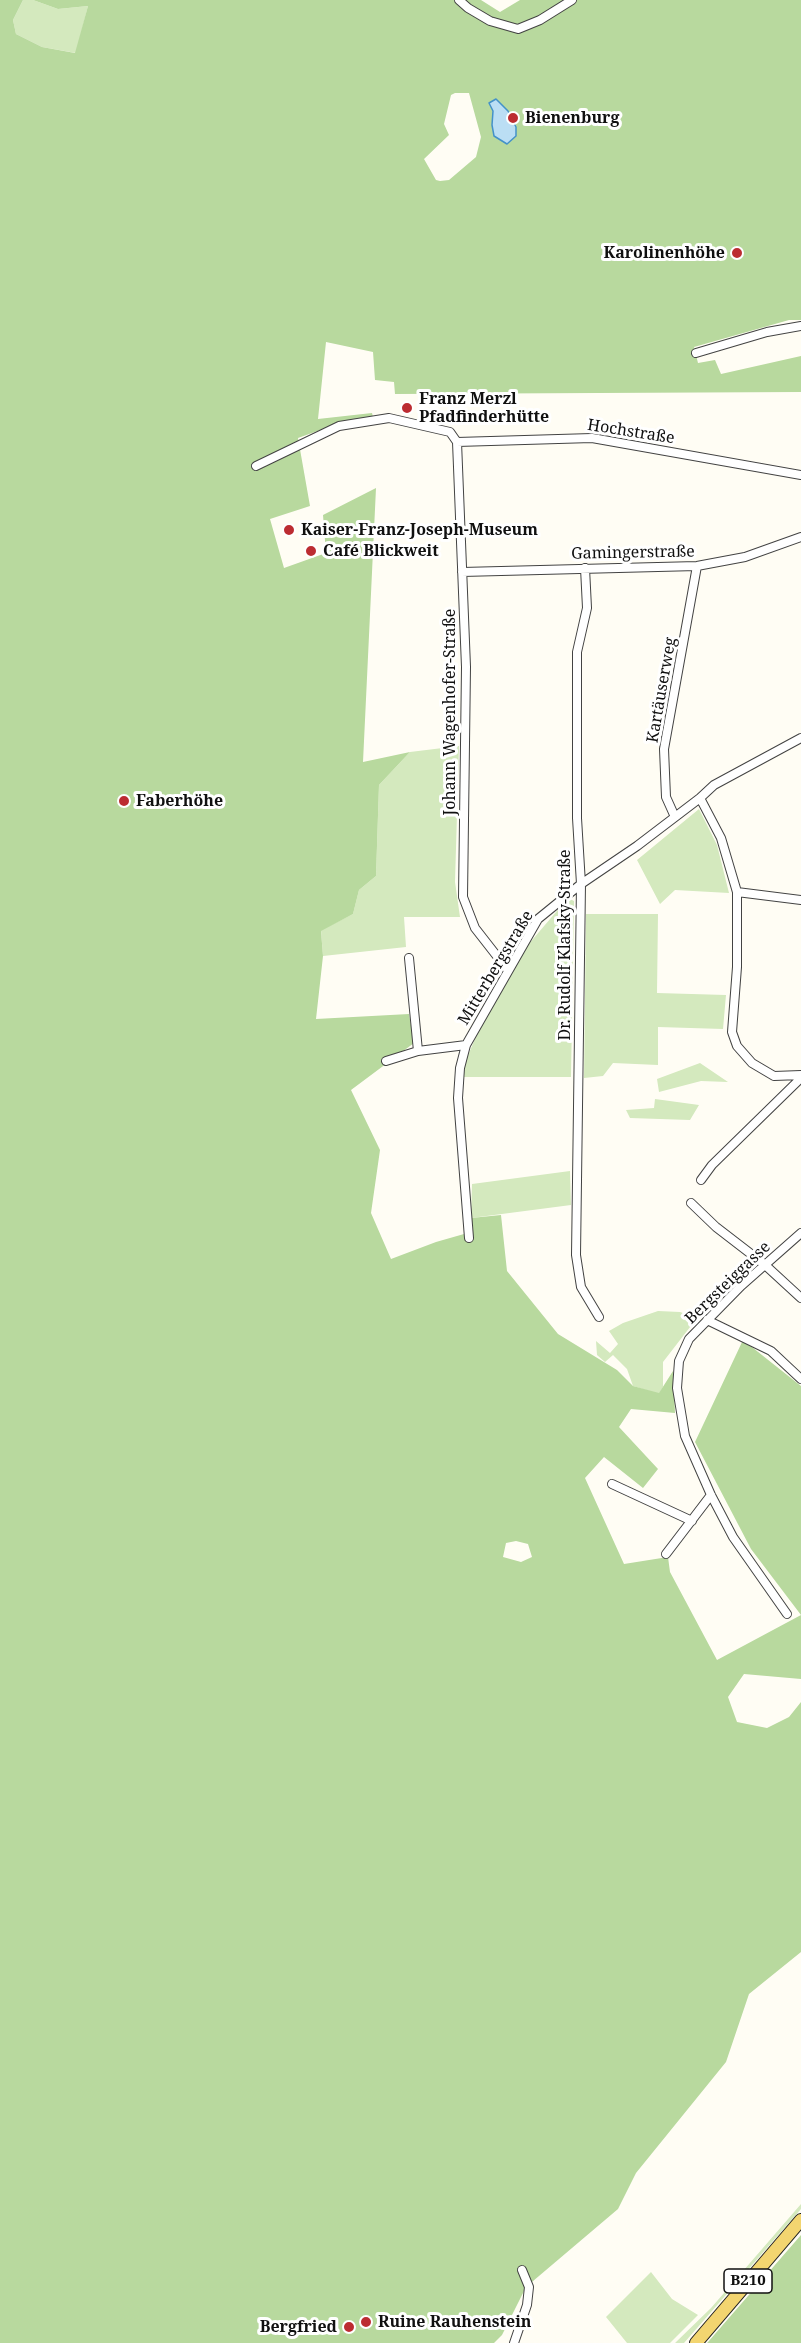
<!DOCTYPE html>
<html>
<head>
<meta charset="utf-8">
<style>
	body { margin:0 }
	canvas { display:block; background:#fffdf4 }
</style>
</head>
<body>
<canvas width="801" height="2343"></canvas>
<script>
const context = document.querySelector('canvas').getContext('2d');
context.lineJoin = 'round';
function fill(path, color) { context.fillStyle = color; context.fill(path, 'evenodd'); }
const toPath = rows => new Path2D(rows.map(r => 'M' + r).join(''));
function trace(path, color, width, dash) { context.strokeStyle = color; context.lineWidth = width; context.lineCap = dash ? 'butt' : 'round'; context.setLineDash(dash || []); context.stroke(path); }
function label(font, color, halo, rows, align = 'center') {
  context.font = font + ' "Noto Serif",serif'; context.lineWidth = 6; context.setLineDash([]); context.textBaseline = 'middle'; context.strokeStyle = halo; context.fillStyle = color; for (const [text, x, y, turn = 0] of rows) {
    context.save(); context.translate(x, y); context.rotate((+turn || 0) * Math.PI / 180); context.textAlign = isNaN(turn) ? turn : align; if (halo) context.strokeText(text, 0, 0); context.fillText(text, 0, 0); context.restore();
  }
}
fill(toPath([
	[23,0,33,0,58,9,88,6,76,53,42,47,16,34,13,20],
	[459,746,455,882,460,917,404,917,406,947,323,956,321,930,353,914,359,890,376,876,379,785,410,752],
	[699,809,717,845,729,893,675,890,660,904,637,860],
	[568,898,574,901,571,1077,463,1077,466,1060,481,1025,527,946],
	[586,914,658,914,657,993,726,995,723,1029,658,1027,658,1065,613,1063,603,1076,584,1078],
	[700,1063,728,1082,701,1081,659,1092,657,1079],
	[655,1099,699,1105,690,1120,630,1118,626,1110,654,1108],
	[570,1171,571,1205,471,1218,472,1184],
	[658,1311,680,1312,697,1318,663,1362,663,1387,659,1394,633,1386,627,1369,613,1355,605,1362,597,1355,596,1341,610,1353,618,1344,609,1331,623,1323],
	[801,2204,801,2209,684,2343,675,2343,711,2308],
	[651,2272,672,2299,698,2315,670,2343,627,2343,606,2317]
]), '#d4e9be');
fill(toPath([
	[0,0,23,0,13,20,16,34,42,47,75,53,88,6,58,9,33,0,481,0,500,12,520,0,801,0,801,320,789,320,694,347,698,363,715,360,721,374,801,356,801,392,395,394,394,382,375,380,373,352,326,342,318,419,372,413,373,417,337,424,298,438,310,506,270,519,284,568,326,553,323,515,376,488,363,762,410,752,379,785,376,876,359,890,353,914,321,931,323,956,316,1019,409,1014,414,1043,351,1090,380,1150,371,1213,391,1259,436,1242,471,1232,471,1218,501,1215,507,1271,558,1334,617,1370,633,1386,659,1393,673,1371,675,1413,631,1409,619,1427,658,1469,643,1488,604,1457,585,1478,624,1564,668,1557,670,1572,717,1660,801,1615,751,1549,695,1442,743,1340,801,1386,801,1679,744,1674,728,1697,737,1722,767,1728,789,1717,801,1702,801,1952,749,1994,726,2062,636,2173,618,2209,526,2287,502,2335,494,2343,0,2343],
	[455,93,469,93,481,137,476,157,449,180,440,181,436,180,424,159,449,135,444,124,451,95],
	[493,111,508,111,516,127,516,136,492,125],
	[516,1541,528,1544,532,1557,521,1562,503,1557,506,1543],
	[801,2235,801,2343,707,2343,708,2342]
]), '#b8d99e');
const water = toPath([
	[496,99,508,111,516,127,516,136,507,144,494,136,492,125,493,111,489,103,496,99]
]);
fill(water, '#bbdef4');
trace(water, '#4492c9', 1.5);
const minor = toPath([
	[459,0,468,8,490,21,518,29,540,20,572,0],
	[696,353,767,332,801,326],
	[457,442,466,667,463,897,475,928,507,969],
	[256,466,339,426,389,418,450,432,457,442,592,438,801,475],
	[585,568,587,608,577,652,577,818,581,884,576,1255,581,1287,599,1317],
	[462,572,697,566,745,557,801,537],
	[700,798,721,838,737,892,737,967,732,1032,737,1046,752,1063,774,1076,801,1075],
	[675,817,666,797,664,749,697,566],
	[737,892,801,900],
	[409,958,418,1051],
	[386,1061,418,1051,466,1045],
	[701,1180,712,1165,801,1078],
	[691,1203,716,1227,764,1264,801,1298],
	[469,1238,458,1098,460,1068,466,1045,538,919,581,884,637,846,700,798,714,785,801,738],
	[707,1320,771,1351,801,1379],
	[612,1484,692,1521],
	[666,1554,711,1495],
	[787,1614,733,1537,711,1495,685,1436,677,1388,679,1361,689,1339,741,1286,801,1233],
	[514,2343,527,2305,529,2287,522,2270]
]);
const primary = toPath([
	[696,2343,801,2220]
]);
trace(minor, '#434343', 10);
trace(primary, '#212121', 14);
trace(minor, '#fff', 8);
trace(primary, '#f3d570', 12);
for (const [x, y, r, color] of [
	[513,118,6,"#bc2c31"],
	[737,253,6,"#bc2c31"],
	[407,408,6,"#bc2c31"],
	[289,530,6,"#bc2c31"],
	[311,551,6,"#bc2c31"],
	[124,801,6,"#bc2c31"],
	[366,2322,6,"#bc2c31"],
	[349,2327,6,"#bc2c31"]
]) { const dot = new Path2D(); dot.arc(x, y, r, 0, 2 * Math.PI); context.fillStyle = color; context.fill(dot); trace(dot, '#fff', 2); }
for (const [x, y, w] of [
	[748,2281,48]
]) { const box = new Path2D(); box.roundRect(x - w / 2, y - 12, w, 24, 4.5); context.fillStyle = '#fff'; context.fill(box); trace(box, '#101010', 1.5); }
label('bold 15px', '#101010', null, [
	["B210",748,2281]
]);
label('bold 16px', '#101010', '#fff', [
	["Bienenburg",525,118],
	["Karolinenhöhe",725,253,"right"],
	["Franz Merzl",419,399],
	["Pfadfinderhütte",419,417],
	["Kaiser-Franz-Joseph-Museum",301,530],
	["Café Blickweit",323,551],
	["Faberhöhe",136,801],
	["Ruine Rauhenstein",378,2322],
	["Bergfried",337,2327,"right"]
], 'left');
label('16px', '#101010', '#fff', [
	["Hochstraße",631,432,9],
	["Gamingerstraße",633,553,-1],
	["Kartäuserweg",662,690,-80],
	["Johann Wagenhofer-Straße",450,712,-90],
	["Dr. Rudolf Klafsky-Straße",565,945,-90],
	["Mitterbergstraße",496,968,-59],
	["Bergsteiggasse",728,1283,-44]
]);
</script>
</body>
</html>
